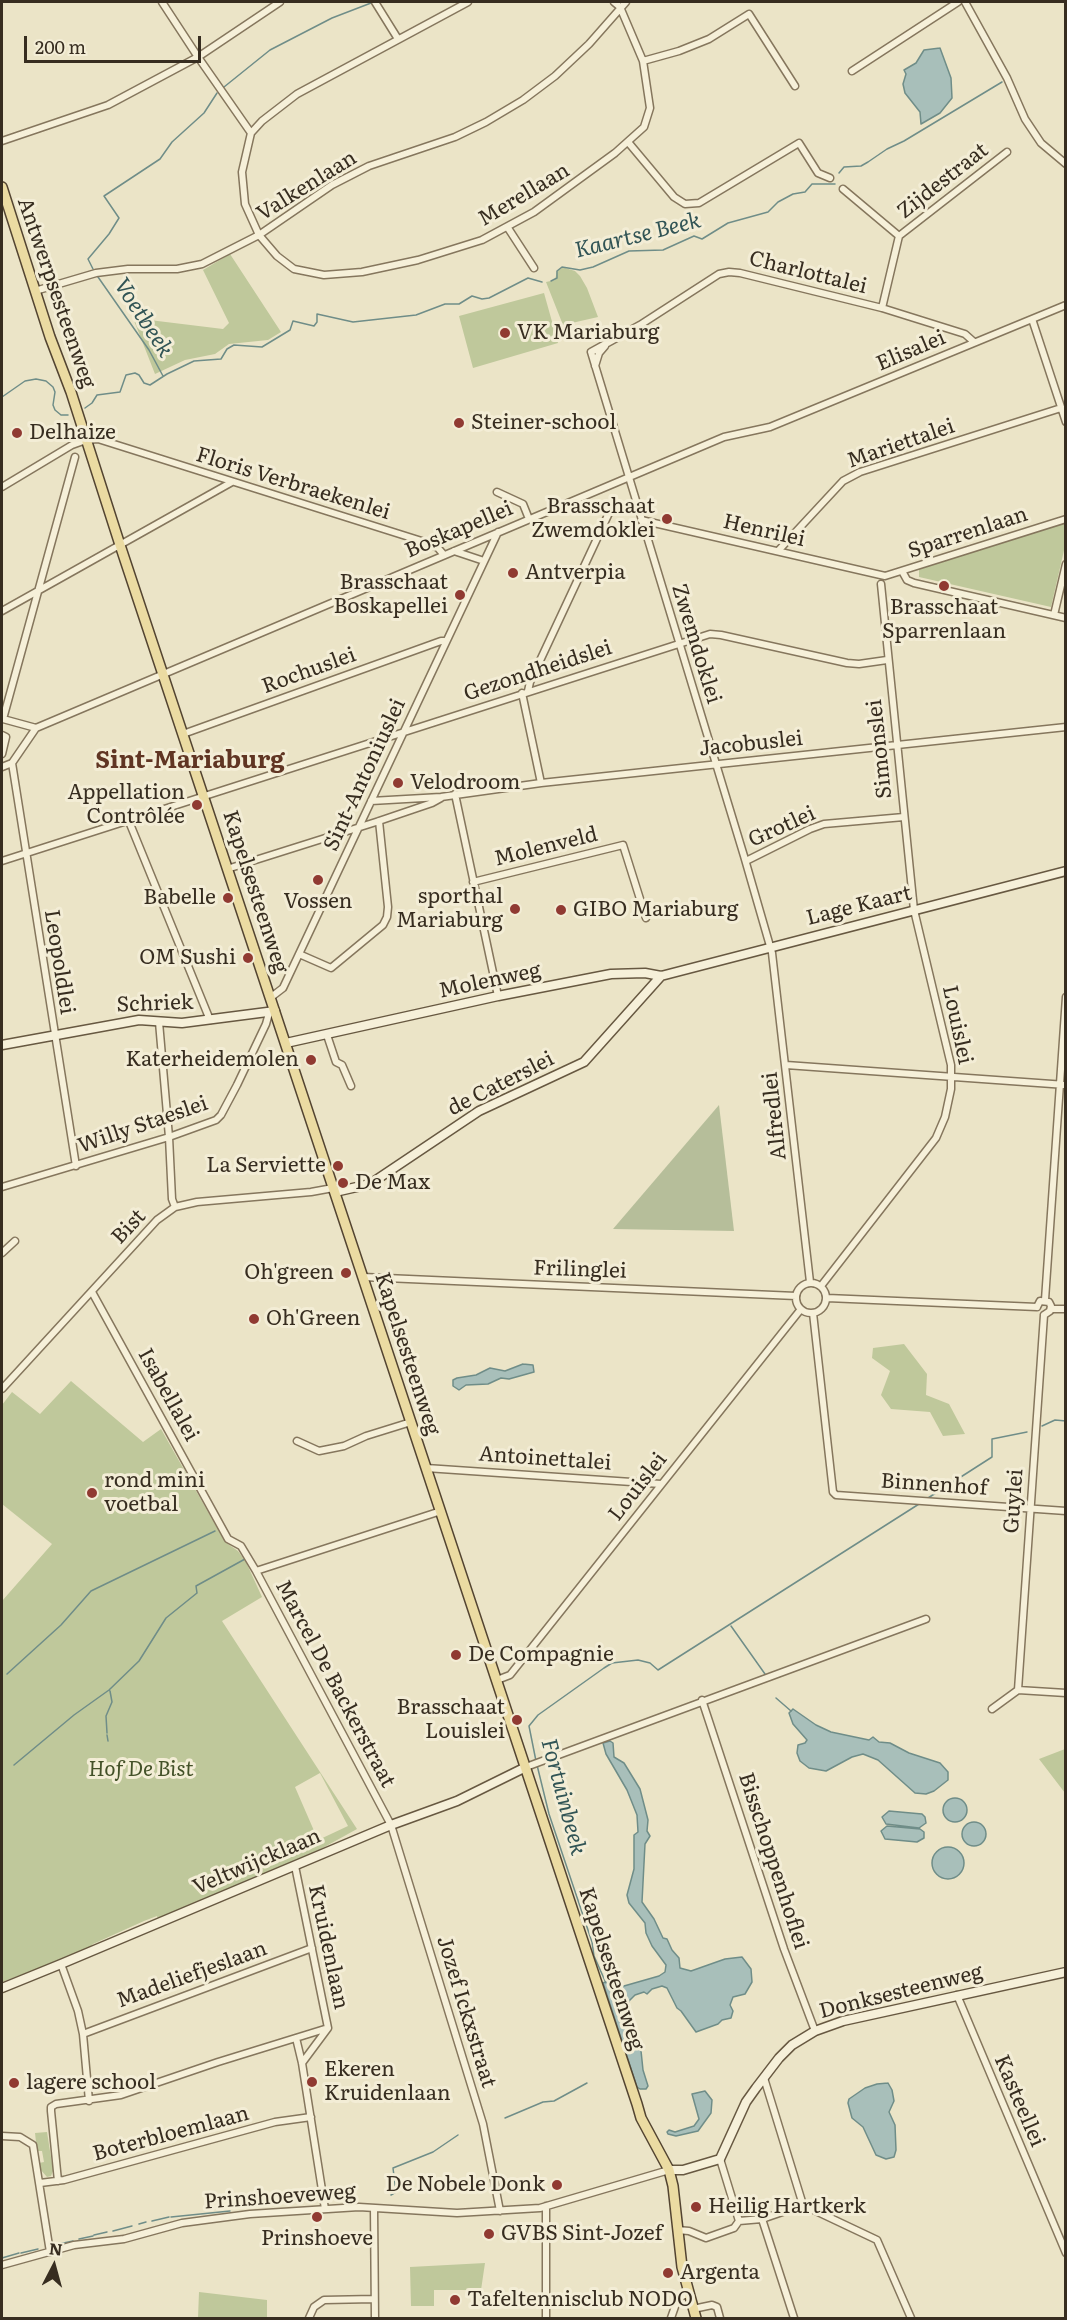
<!DOCTYPE html>
<html>
<head>
<meta charset="utf-8">
<style>
	body { margin:0 }
	#map { position:relative; width:1067px; height:2320px; overflow:hidden; background:#ebe4c7; font-family:Literata,serif }
	canvas { display:block }
	.frame { position:absolute; inset:0; border:3px solid #372d20; pointer-events:none }
	.north { position:absolute; left:24px; top:2236px; width:60px; height:60px; -webkit-text-stroke:4px #f3edd6; paint-order:stroke; rotate:6deg; font-size:16px; font-weight:700; line-height:24px; text-align:center; color:#372d20 }
	.north::after { content:''; display:block; margin:auto; width:21px; height:27px; background:#372d20; clip-path:polygon(50% 0,100% 100%,50% 72%,0 100%) }
	.scale { position:absolute; left:24px; top:36px; width:177px; height:27px; box-sizing:border-box; border:3px solid #372d20; border-top:0; padding-left:8px; font-size:18px; line-height:21px; white-space:nowrap; color:#372d20; -webkit-text-stroke:4px #f3edd6; paint-order:stroke }
</style>
</head>
<body>
<div id="map">
<canvas width="1067" height="2320"></canvas>
<div class="frame"></div>
<div class="north">N</div>
<div class="scale">200 m</div>
</div>
<script>
const context = document.querySelector('canvas').getContext('2d');
context.lineJoin = 'round';
function fill(path, color) { context.fillStyle = color; context.fill(path, 'evenodd'); }
const toPath = rows => new Path2D(rows.map(r => 'M' + r).join(''));
function trace(path, color, width, dash) { context.strokeStyle = color; context.lineWidth = width; context.lineCap = dash ? 'butt' : 'round'; context.setLineDash(dash || []); context.stroke(path); }
function label(font, color, halo, rows, align = 'center') {
  context.font = font + ' Literata,serif'; context.lineWidth = 6; context.setLineDash([]); context.textBaseline = 'middle'; context.strokeStyle = halo; context.fillStyle = color; for (const [text, x, y, turn = 0] of rows) {
    context.save(); context.translate(x, y); context.rotate((+turn || 0) * Math.PI / 180); context.textAlign = isNaN(turn) ? turn : align; if (halo) context.strokeText(text, 0, 0); context.fillText(text, 0, 0); context.restore();
  }
}
fill(toPath([
	[230,254,281,332,268,340,229,344,215,354,185,360,155,374,133,318,223,329,229,323,203,270],
	[562,267,575,271,580,276,587,288,598,317,563,325,546,282,555,280,557,271],
	[544,293,558,343,473,368,459,316],
	[1065,522,1065,546,1051,607,919,577,919,569],
	[904,1344,927,1374,926,1395,949,1404,965,1434,943,1436,930,1412,891,1409,881,1395,890,1371,872,1358,873,1348],
	[71,1381,143,1442,161,1429,225,1542,238,1551,246,1562,262,1597,222,1621,357,1829,319,1850,158,1919,157,1916,144,1921,93,1944,88,1950,2,1982,2,1601,52,1544,2,1504,2,1405,12,1392,40,1414],
	[320,1773,348,1826,316,1841,315,1833,295,1787],
	[1065,1749,1065,1793,1039,1759],
	[47,2132,52,2164,54,2164,55,2166,51,2176,47,2177,40,2169,39,2163,44,2162,42,2151,37,2151,35,2133],
	[485,2263,481,2290,434,2290,434,2306,411,2306,410,2267],
	[199,2292,267,2300,267,2318,198,2318]
]), '#bfc89b');
fill(toPath([
	[719,1105,734,1231,613,1229]
]), '#b6be9a');
const water = toPath([
	[940,48,951,78,952,98,940,113,921,124,920,112,905,93,903,84,906,74,904,70,916,63,924,50,940,48],
	[523,1364,533,1365,534,1372,509,1379,501,1378,488,1384,466,1385,459,1390,453,1386,453,1380,457,1378,476,1375,490,1368,505,1371,523,1364],
	[793,1709,816,1725,831,1732,869,1740,873,1737,879,1742,890,1743,909,1753,940,1763,948,1772,948,1780,934,1791,926,1794,915,1793,878,1760,863,1754,852,1757,826,1771,809,1768,800,1761,797,1753,798,1745,805,1743,807,1740,793,1724,789,1713,793,1709],
	[610,1741,613,1743,614,1757,624,1763,640,1789,648,1820,647,1831,650,1836,645,1844,642,1902,654,1919,663,1938,667,1939,672,1950,679,1958,680,1968,691,1971,725,1959,742,1957,751,1969,752,1982,745,1994,733,1997,730,2005,733,2011,731,2018,722,2020,718,2024,696,2032,681,2011,677,2008,667,1988,662,1986,652,1989,647,1994,644,1992,635,1995,629,2001,627,2009,628,2019,636,2032,636,2038,640,2041,643,2070,648,2086,646,2089,640,2089,637,2087,603,1983,608,1981,612,1986,624,1986,659,1976,665,1972,666,1965,652,1946,646,1933,645,1923,629,1903,627,1895,634,1869,634,1835,638,1832,637,1815,627,1790,606,1754,603,1743,610,1741],
	'943 1810a12 12 0 1 1 24 0a12 12 0 1 1-24 0Z',
	[889,1811,922,1814,925,1817,926,1823,919,1828,886,1824,882,1817,889,1811],
	'962 1834a12 12 0 1 1 24 0a12 12 0 1 1-24 0Z',
	[887,1826,920,1829,924,1832,924,1838,917,1842,885,1839,881,1831,887,1826],
	'932 1863a16 16 0 1 1 32 0a16 16 0 1 1-32 0Z',
	[888,2083,892,2090,894,2101,889,2112,895,2125,896,2150,894,2157,886,2159,876,2155,863,2127,852,2118,848,2103,849,2099,865,2088,877,2084,888,2083],
	[705,2091,712,2100,711,2113,698,2131,676,2136,668,2134,667,2132,669,2130,675,2132,694,2126,699,2119,692,2094,705,2091]
]);
fill(water, '#a8bfba');
trace(water, '#6f8d88', 1.5);
trace(toPath([
	[224,87,270,50,332,18,371,3],
	[839,173,844,167,861,166,868,162,887,149,904,141,1002,82],
	[93,269,88,259,109,234,119,218,104,196,160,159,172,142,204,113,217,93],
	[98,277,149,350,163,376],
	[551,281,557,278,557,271,562,267,580,270,593,267,629,251,663,250,694,236,702,239,728,223,768,212,778,202,793,194,805,192,812,184,835,184],
	[2,397,25,381,36,379,46,381,53,387,55,392,53,405,55,410,61,415,68,415],
	[85,408,92,403,97,395,120,392,126,375,135,373,139,375,144,383,150,385,167,374,194,361,221,359,227,349,234,345,262,347,290,330,293,321,314,326,317,322,317,314,353,322,416,315,445,304,459,304,472,296,482,299,489,298,528,278,542,282],
	[1042,1426,1055,1420,1066,1421],
	[928,1498,992,1457,992,1439,1027,1432],
	[731,1626,765,1674],
	[7,1674,61,1625,91,1591,215,1531],
	[776,1698,791,1711],
	[107,1733,106,1716,112,1702,110,1691],
	[107,1735,108,1741],
	[536,1761,529,1726,538,1715,604,1668,612,1663,638,1660,650,1663,658,1670,919,1504],
	[14,1765,74,1715,109,1690,139,1661,166,1618,197,1593,196,1586,245,1559],
	[537,1765,549,1814,592,1942,594,1956,606,1983],
	[505,2118,543,2102,554,2101,587,2083],
	[391,2195,396,2192,393,2168,433,2152,458,2135],
	[171,2217,230,2211],
	[152,2221,169,2217],
	[139,2224,146,2222],
	[113,2231,132,2226],
	[94,2235,107,2232],
	[79,2239,93,2236],
	[59,2244,73,2241],
	[21,2253,38,2249],
	[2,2258,19,2253]
]), '#6f8d88', 1.5);
const street = toPath([
	[162,2,198,57,251,133],
	[375,2,398,39],
	[468,2,297,94,262,121,251,133,242,172,245,204,259,235,277,256,294,269,324,275,362,272,418,260,482,240,534,212,615,153,644,127,650,108,643,61,620,7,614,2],
	[965,2,1007,78,1025,119,1041,143,1066,164],
	[643,61,679,51,709,39,749,14,795,86],
	[852,71,958,2],
	[2,141,108,105,198,57,280,2],
	[628,142,674,197,685,204,699,203,799,143,818,173,830,178],
	[843,189,899,236],
	[508,228,534,268],
	[899,236,1007,152],
	[35,291,96,273,128,269,177,269,202,264,259,235,332,185,369,166,455,137,486,122,523,100,555,76,589,44,626,2],
	[882,308,899,236],
	[1032,319,1066,422],
	[595,366,599,353,605,346],
	[2,487,72,445,86,440,98,439,428,543,438,548,444,555],
	[497,492,523,504,529,519],
	[641,520,885,576,1066,519],
	[454,551,484,561],
	[778,551,843,481,860,472,1061,408],
	[902,571,907,580,914,583,1066,618],
	[2,611,232,482],
	[1054,615,1066,564],
	[528,691,530,682,609,513],
	[522,693,541,783],
	[3,719,75,457],
	[3,719,36,728],
	[183,734,441,641,446,641],
	[2,735,6,737,2,754],
	[12,763,36,728,724,437,770,427,1066,305],
	[12,763,76,1166],
	[2,767,12,763],
	[455,794,498,996],
	[371,801,441,797,541,783,1066,727],
	[128,819,210,1020],
	[2,861,710,634,721,635,847,663,859,664,887,660],
	[746,861,810,829,824,824,904,817],
	[227,869,376,822,432,803,441,798],
	[473,882,623,845,646,918],
	[299,954,331,968,383,925,387,917,388,907,379,821],
	[270,998,283,988,498,532],
	[159,1022,169,1137,172,1199,175,1207],
	[327,1035,336,1062,342,1065,351,1086],
	[786,1065,1066,1085],
	[2,1187,169,1137,216,1120,221,1115,237,1085,266,1024,269,1013],
	[2,1253,15,1241],
	[363,1277,796,1296],
	[810,1282,772,953,744,856,591,352,640,325,719,274,729,272,740,273,882,308,965,334,974,342],
	'796 1298a15 15 0 1 1 30 0a15 15 0 1 1-30 0Z',
	[821,1286,936,1138,945,1117,951,1089,951,1065,914,910,881,584],
	[92,1292,228,1539,241,1546,256,1571,391,1825,483,2124,500,2211],
	[827,1298,1037,1307],
	[1045,1300,1066,997],
	[1037,1307,1040,1301,1049,1302,1051,1306,1050,1311,1044,1315],
	[1051,1309,1066,1309],
	[813,1313,833,1492,836,1495,1066,1511],
	[2,1389,157,1220,175,1207,197,1202,311,1192,333,1188],
	[297,1441,319,1451,344,1446,366,1436,411,1422],
	[426,1468,661,1484],
	[256,1571,441,1511],
	[497,1680,510,1675,801,1309],
	[1018,1690,1044,1315],
	[1018,1690,1066,1693],
	[702,1700,784,1949,815,2031],
	[992,1709,1018,1690],
	[526,1767,926,1619],
	[295,1866,328,2028,302,2063],
	[61,1964,78,2011,83,2034,89,2101],
	[957,1995,1066,2253],
	[83,2034,312,1948],
	[296,2038,302,2063,325,2209],
	[764,2078,803,2205],
	[2,2136,20,2137,33,2145,50,2252],
	[720,2159,739,2221],
	[58,2181,51,2111,51,2107,56,2104,121,2095,218,2062,328,2028],
	[40,2183,64,2180,275,2122,311,2117],
	[374,2208,375,2318],
	[762,2219,794,2318],
	[739,2221,762,2219,803,2205,877,2240,911,2318],
	[677,2230,689,2231,706,2238,734,2228,739,2221],
	[2,2265,74,2245,124,2239,182,2223,250,2214,359,2207,457,2213,540,2208,669,2170],
	[693,2309,712,2305,717,2307,720,2318],
	[309,2318,314,2307,324,2300,374,2299],
	[546,2318,546,2206],
	[671,2318,678,2298,689,2293]
]);
const secondary = toPath([
	[286,1043,498,996,611,974,645,973,661,976,1066,871],
	[2,1045,139,1020,182,1023,275,1011],
	[335,1192,370,1184,479,1111,584,1062,661,976],
	[2,1988,61,1964,391,1825,457,1801,526,1767],
	[669,2170,683,2170,720,2159,746,2102,756,2088,779,2058,792,2045,815,2031,843,2021,1066,1972]
]);
const primary = toPath([
	[2,187,50,337,71,392,120,545,637,2104,641,2118,669,2170,673,2186,682,2267,696,2318]
]);
trace(street, '#85765d', 9);
trace(secondary, '#675841', 11);
trace(primary, '#534431', 12);
trace(street, '#f6f0d9', 6);
trace(secondary, '#f6f0d9', 8);
trace(primary, '#ebdba2', 9);
for (const [x, y, r, color] of [
	[505,333,6,"#903a32"],
	[459,423,6,"#903a32"],
	[17,433,6,"#903a32"],
	[667,519,6,"#903a32"],
	[513,573,6,"#903a32"],
	[944,586,6,"#903a32"],
	[460,595,6,"#903a32"],
	[398,783,6,"#903a32"],
	[197,805,6,"#903a32"],
	[318,880,6,"#903a32"],
	[228,898,6,"#903a32"],
	[515,909,6,"#903a32"],
	[561,910,6,"#903a32"],
	[248,958,6,"#903a32"],
	[311,1060,6,"#903a32"],
	[338,1166,6,"#903a32"],
	[343,1183,6,"#903a32"],
	[346,1273,6,"#903a32"],
	[254,1319,6,"#903a32"],
	[92,1493,6,"#903a32"],
	[456,1655,6,"#903a32"],
	[517,1720,6,"#903a32"],
	[312,2082,6,"#903a32"],
	[14,2083,6,"#903a32"],
	[557,2185,6,"#903a32"],
	[696,2207,6,"#903a32"],
	[317,2217,6,"#903a32"],
	[489,2234,6,"#903a32"],
	[668,2273,6,"#903a32"],
	[455,2300,6,"#903a32"]
]) { const dot = new Path2D(); dot.arc(x, y, r, 0, 2 * Math.PI); context.fillStyle = color; context.fill(dot); trace(dot, '#f3edd6', 2); }
label('21px', '#372d20', '#f3edd6', [
	["Zijdestraat",943,181,-38],
	["Valkenlaan",307,186,-32],
	["Merellaan",524,195,-31],
	["Charlottalei",808,273,14],
	["Antwerpsesteenweg",56,293,71],
	["Elisalei",911,351,-23],
	["Mariettalei",901,444,-19],
	["Floris Verbraekenlei",293,484,17],
	["Boskapellei",459,530,-23],
	["Henrilei",764,531,13],
	["Sparrenlaan",968,533,-18],
	["Zwemdoklei",696,644,73],
	["Rochuslei",309,671,-20],
	["Gezondheidslei",538,671,-18],
	["Jacobuslei",751,744,-6],
	["Simonslei",880,749,-96],
	["Sint-Antoniuslei",365,775,-65],
	["Grotlei",782,827,-24],
	["Molenveld",546,847,-14],
	["Kapelsesteenweg",255,892,72],
	["Lage Kaart",859,906,-14],
	["Leopoldlei",59,962,81],
	["Molenweg",490,981,-12],
	["Schriek",155,1004,-2],
	["Louislei",957,1025,78],
	["de Caterslei",501,1084,-27],
	["Alfredlei",775,1116,-96],
	["Willy Staeslei",143,1125,-19],
	["Bist",129,1227,-47],
	["Frilinglei",580,1270,2],
	["Kapelsesteenweg",407,1354,72],
	["Isabellalei",168,1395,61],
	["Antoinettalei",545,1459,4],
	["Binnenhof",934,1485,4],
	["Louislei",638,1487,-52],
	["Guylei",1014,1501,-86],
	["Marcel De Backerstraat",335,1684,62],
	["Bisschoppenhoflei",773,1861,72],
	["Veltwijcklaan",257,1862,-23],
	["Kruidenlaan",328,1947,78],
	["Kapelsesteenweg",611,1969,72],
	["Madeliefjeslaan",192,1975,-20],
	["Donksesteenweg",901,1992,-14],
	["Jozef Ickxstraat",466,2012,73],
	["Kasteellei",1019,2101,67],
	["Boterbloemlaan",171,2134,-15],
	["Prinshoeveweg",280,2197,-4]
]);
label('21px', '#372d20', '#f3edd6', [
	["VK Mariaburg",517,333],
	["Steiner-school",471,423],
	["Delhaize",29,433],
	["Brasschaat",655,507,"right"],
	["Zwemdoklei",655,531,"right"],
	["Antverpia",525,573],
	["Brasschaat",448,583,"right"],
	["Boskapellei",448,607,"right"],
	["Brasschaat",944,608,"center"],
	["Sparrenlaan",944,632,"center"],
	["Velodroom",410,783],
	["Appellation",185,793,"right"],
	["Contrôlée",185,817,"right"],
	["sporthal",503,897,"right"],
	["Mariaburg",503,921,"right"],
	["Babelle",216,898,"right"],
	["Vossen",318,902,"center"],
	["GIBO Mariaburg",573,910],
	["OM Sushi",236,958,"right"],
	["Katerheidemolen",299,1060,"right"],
	["La Serviette",326,1166,"right"],
	["De Max",355,1183],
	["Oh'green",334,1273,"right"],
	["Oh'Green",266,1319],
	["rond mini",104,1481],
	["voetbal",104,1505],
	["De Compagnie",468,1655],
	["Brasschaat",505,1708,"right"],
	["Louislei",505,1732,"right"],
	["Ekeren",324,2070],
	["Kruidenlaan",324,2094],
	["lagere school",26,2083],
	["De Nobele Donk",545,2185,"right"],
	["Heilig Hartkerk",708,2207],
	["GVBS Sint-Jozef",501,2234],
	["Prinshoeve",317,2239,"center"],
	["Argenta",680,2273],
	["Tafeltennisclub NODO",467,2300]
], 'left');
label('italic 21px', '#435128', '#f3edd6', [
	["Hof De Bist",141,1770]
]);
label('italic 22px', '#315455', '#f3edd6', [
	["Kaartse Beek",638,236,-14],
	["Voetbeek",143,318,57],
	["Fortuinbeek",563,1797,75]
]);
label('bold 24px', '#603523', '#f3edd6', [
	["Sint-Mariaburg",190,761]
]);
</script>
</body>
</html>
